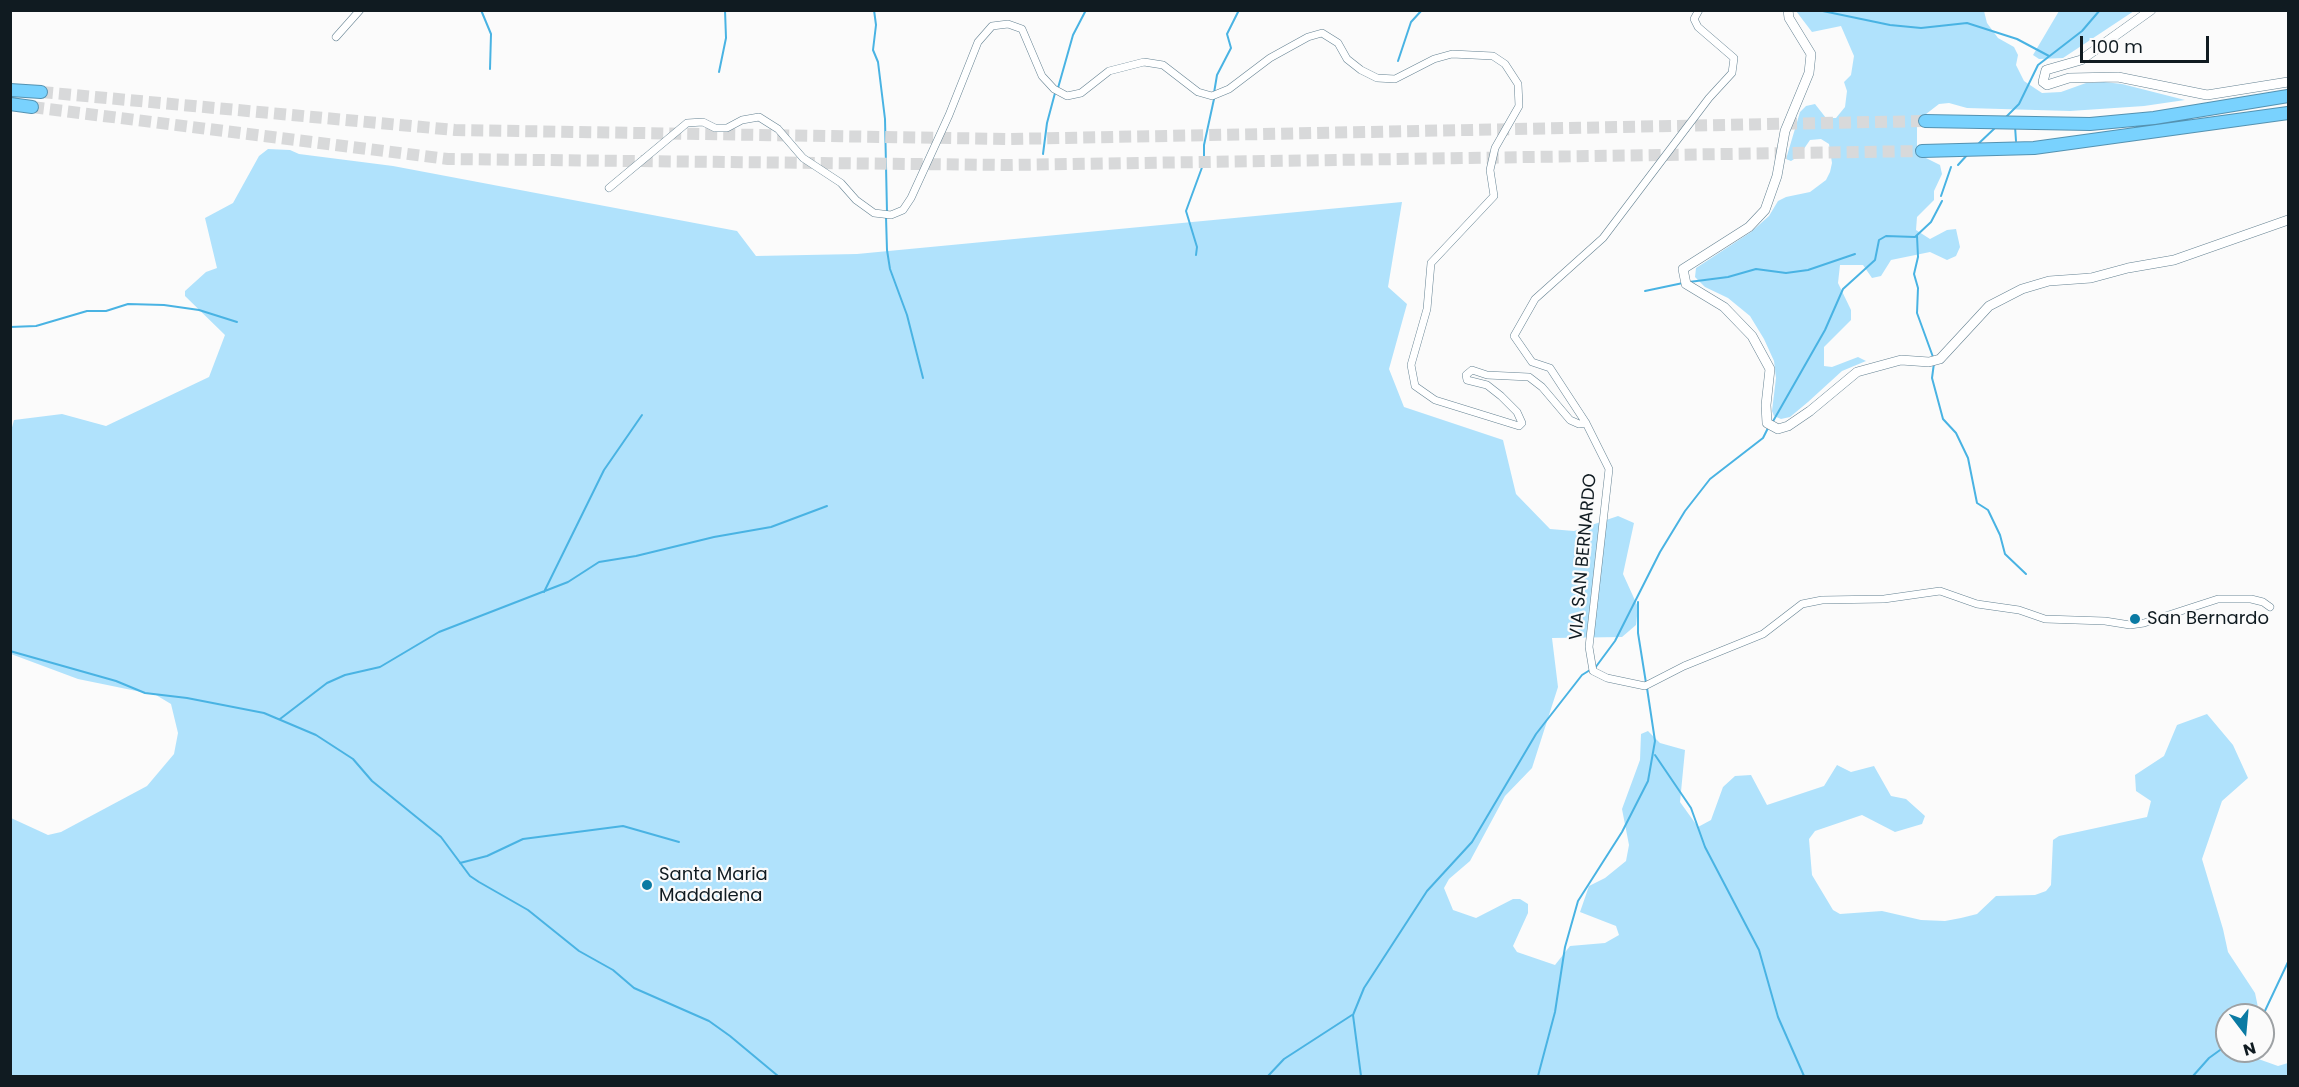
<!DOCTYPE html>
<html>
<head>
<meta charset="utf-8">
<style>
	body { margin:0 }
	#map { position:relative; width:2299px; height:1087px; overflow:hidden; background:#fbfbfb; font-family:Poppins,sans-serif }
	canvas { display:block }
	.frame { position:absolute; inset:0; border:12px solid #101b21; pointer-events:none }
	.north { position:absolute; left:2215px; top:1003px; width:60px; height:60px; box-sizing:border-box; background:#fbfbfb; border:2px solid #9da1a4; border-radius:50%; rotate:164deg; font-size:16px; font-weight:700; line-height:24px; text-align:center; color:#101b21 }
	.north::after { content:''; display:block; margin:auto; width:21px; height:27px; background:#0a7aa3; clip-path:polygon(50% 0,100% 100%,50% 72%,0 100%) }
	.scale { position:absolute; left:2080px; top:36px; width:129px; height:27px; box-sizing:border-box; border:3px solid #101b21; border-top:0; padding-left:8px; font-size:18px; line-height:21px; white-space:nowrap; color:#101b21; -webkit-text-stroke:4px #fbfbfb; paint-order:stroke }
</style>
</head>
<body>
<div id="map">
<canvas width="2299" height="1087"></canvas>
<div class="frame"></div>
<div class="north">N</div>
<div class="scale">100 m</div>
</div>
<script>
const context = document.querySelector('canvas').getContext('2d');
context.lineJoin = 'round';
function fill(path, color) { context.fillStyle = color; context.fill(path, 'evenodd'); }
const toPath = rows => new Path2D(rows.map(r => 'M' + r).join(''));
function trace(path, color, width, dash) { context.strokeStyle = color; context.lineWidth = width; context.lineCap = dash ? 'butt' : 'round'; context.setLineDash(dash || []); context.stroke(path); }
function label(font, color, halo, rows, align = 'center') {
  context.font = font + ' Poppins,sans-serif'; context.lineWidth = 4.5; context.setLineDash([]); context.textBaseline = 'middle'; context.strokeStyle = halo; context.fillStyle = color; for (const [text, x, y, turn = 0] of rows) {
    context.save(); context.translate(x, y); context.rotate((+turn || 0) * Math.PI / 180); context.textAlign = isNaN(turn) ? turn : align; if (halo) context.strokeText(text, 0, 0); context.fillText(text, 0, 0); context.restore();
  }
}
fill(toPath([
	[1796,11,1984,11,1987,23,1998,38,2014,47,2018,55,2016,65,2024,81,2042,93,2061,92,2086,83,2104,82,2122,84,2185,100,2144,106,2070,111,1967,108,1949,103,1939,104,1917,121,1917,145,1920,155,1940,165,1942,174,1934,191,1934,200,1917,217,1916,230,1930,239,1947,230,1956,229,1960,247,1956,256,1947,260,1930,252,1891,260,1881,276,1872,278,1863,265,1840,265,1838,283,1851,310,1851,320,1824,347,1824,366,1832,367,1858,357,1866,361,1842,371,1808,402,1790,417,1781,419,1774,416,1772,411,1776,378,1774,361,1764,339,1750,316,1728,298,1705,287,1695,277,1696,268,1751,232,1769,216,1778,201,1786,197,1810,192,1826,180,1830,172,1832,163,1829,144,1821,139,1810,140,1799,156,1791,161,1786,159,1800,112,1806,106,1815,104,1826,118,1836,118,1845,107,1847,91,1844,82,1851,75,1854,56,1841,26,1812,32],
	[2059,11,2059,10,2134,11,2063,58,2039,59,2033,55],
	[268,149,290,150,299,154,393,166,737,231,756,256,857,254,1402,202,1388,287,1407,304,1389,369,1404,407,1503,440,1516,494,1550,529,1574,531,1618,516,1634,523,1623,574,1638,607,1636,625,1622,637,1552,638,1558,687,1532,768,1505,796,1470,861,1449,879,1444,888,1453,910,1476,918,1513,899,1520,899,1528,904,1528,913,1513,946,1517,952,1555,965,1570,946,1605,943,1619,935,1616,926,1580,912,1589,886,1605,878,1626,861,1629,845,1622,809,1640,760,1641,734,1648,731,1660,743,1685,750,1680,802,1698,827,1711,820,1723,787,1735,776,1751,775,1767,805,1824,786,1837,765,1851,772,1874,766,1891,796,1906,799,1925,816,1922,824,1895,832,1862,815,1815,831,1809,839,1812,875,1833,910,1840,914,1882,911,1921,920,1945,921,1961,918,1977,914,1996,896,2035,895,2046,891,2051,885,2053,840,2059,836,2147,817,2151,801,2136,791,2135,775,2164,756,2177,725,2207,714,2233,745,2248,778,2222,801,2202,859,2223,929,2228,952,2255,993,2259,1012,2258,1015,2227,1015,2227,1051,2236,1051,2278,1066,2288,1063,2288,1076,11,1076,11,818,48,835,61,832,147,786,174,754,178,733,171,704,156,695,78,679,11,654,10,435,14,420,62,414,106,426,209,377,225,335,185,296,185,291,206,272,217,268,205,218,233,203,259,156]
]), '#b0e2fc');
trace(toPath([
	[481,10,491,34,490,69],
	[874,10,876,25,873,50,878,62,885,119,887,212],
	[1818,10,1890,25,1921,28,1967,23,2017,39,2049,56],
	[1398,61,1411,22,1422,10],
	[719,72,726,38,725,10],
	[1058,88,1073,35,1086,10],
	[1214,93,1217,75,1231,48,1227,34,1239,10],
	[2006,117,2019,104,2038,65,2082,31,2100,10],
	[2015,126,2016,141],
	[1976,146,1996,127],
	[1043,154,1047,123,1055,93],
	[1958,165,1968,154],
	[1941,196,1951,167],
	[886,217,887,250,890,269,907,315,923,378],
	[1917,236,1918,257,1914,274,1918,288,1917,313,1933,357],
	[1196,255,1197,247,1186,211,1204,162,1204,145,1214,99],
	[1689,282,1728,277,1756,269,1786,273,1808,270,1855,254],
	[1645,291,1683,283],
	[10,327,36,326,87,311,106,311,128,304,164,305,199,310,237,322],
	[1934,363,1932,378,1943,419,1956,433,1968,458,1977,503,1988,510,2000,535,2005,554,2026,574],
	[1772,423,1825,330,1843,289,1875,260,1879,240,1886,236,1915,237,1931,222,1942,201],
	[544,592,604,470,642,415],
	[1638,602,1638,633,1646,683],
	[10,651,116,681,145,693,187,698,264,713,316,735,353,759,372,781,441,837,470,876,479,882,528,910,579,951,613,970,634,988,709,1021,730,1036,778,1076],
	[1595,668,1615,641,1660,552,1685,511,1710,479,1763,438,1768,428],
	[280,719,327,683,345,675,380,667,439,632,568,582,599,562,636,556,714,537,771,527,827,506],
	[1655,755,1691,808,1705,847,1759,950,1778,1017,1804,1076],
	[460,863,487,856,523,839,623,826,679,842],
	[2263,1015,2288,962],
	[1268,1076,1284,1059,1352,1015],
	[1361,1076,1353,1015,1364,988,1427,891,1472,842,1536,734,1582,675,1590,670],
	[1538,1076,1555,1012,1565,947,1578,901,1622,832,1648,781,1655,741,1647,688],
	[2193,1076,2209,1058,2227,1045]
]), '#49b3e3', 2);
trace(toPath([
	[41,92,455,130,1010,139,1925,121],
	[32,107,448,159,1007,165,1922,151]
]), '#d8d9da', 12, [12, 6]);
const street = toPath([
	[1699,10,1694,19,1698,27,1734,58,1732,73,1709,98,1603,238,1535,299,1514,336,1532,362,1550,368,1586,423,1609,469,1589,647,1593,671,1607,678,1645,686,1684,666,1763,634,1802,604,1822,600,1884,599,1940,591,1977,604,2019,610,2045,619,2105,621,2130,625,2144,623,2218,599,2251,599,2263,602,2270,607],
	[336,37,360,10],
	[609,188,687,123,703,122,715,128,727,128,742,120,759,117,778,129,803,158,841,183,856,200,874,213,891,215,903,210,911,198,949,115,978,42,992,26,1008,24,1022,29,1042,76,1054,89,1067,96,1081,93,1109,71,1144,62,1163,65,1198,92,1212,96,1229,89,1270,58,1308,37,1322,33,1338,43,1347,59,1361,70,1377,78,1395,79,1434,59,1452,54,1493,56,1505,64,1518,84,1519,106,1495,148,1490,170,1494,196,1431,263,1427,309,1411,365,1415,386,1435,400,1519,426,1522,423,1517,412,1501,396,1487,385,1467,380,1466,375,1472,370,1487,375,1529,377,1542,387,1570,420,1579,424,1586,423]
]);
const secondary = toPath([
	[1788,10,1789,18,1811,54,1809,73,1785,131,1777,176,1765,210,1749,227,1683,269,1686,284,1724,307,1752,336,1770,369,1766,405,1767,423,1778,429,1788,426,1810,411,1857,372,1901,360,1929,362,1940,359,1989,306,2022,289,2049,281,2091,278,2128,268,2174,260,2288,220],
	[2151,10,2081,60,2046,70,2043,82,2047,85,2069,78,2118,77,2207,95,2288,82]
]);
const highway = toPath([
	[10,90,41,92],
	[10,104,32,107],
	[1925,121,2090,124,2154,118,2288,96],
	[1922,151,2034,148,2288,113]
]);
trace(street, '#658292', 8);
trace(secondary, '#658292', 10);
trace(highway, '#5492b1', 14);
trace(street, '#fff', 7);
trace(secondary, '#fff', 9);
trace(highway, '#79d2fe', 12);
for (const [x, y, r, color] of [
	[2135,619,6,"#0a7aa3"],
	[647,885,6,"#0a7aa3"]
]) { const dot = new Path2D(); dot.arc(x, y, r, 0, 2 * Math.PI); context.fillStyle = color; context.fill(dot); trace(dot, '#fbfbfb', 2); }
label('18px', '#101b21', '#fbfbfb', [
	["VIA SAN BERNARDO",1584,557,-85]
]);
label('18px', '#101b21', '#fbfbfb', [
	["San Bernardo",2147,619],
	["Santa Maria",659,875],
	["Maddalena",659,896]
], 'left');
</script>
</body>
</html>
